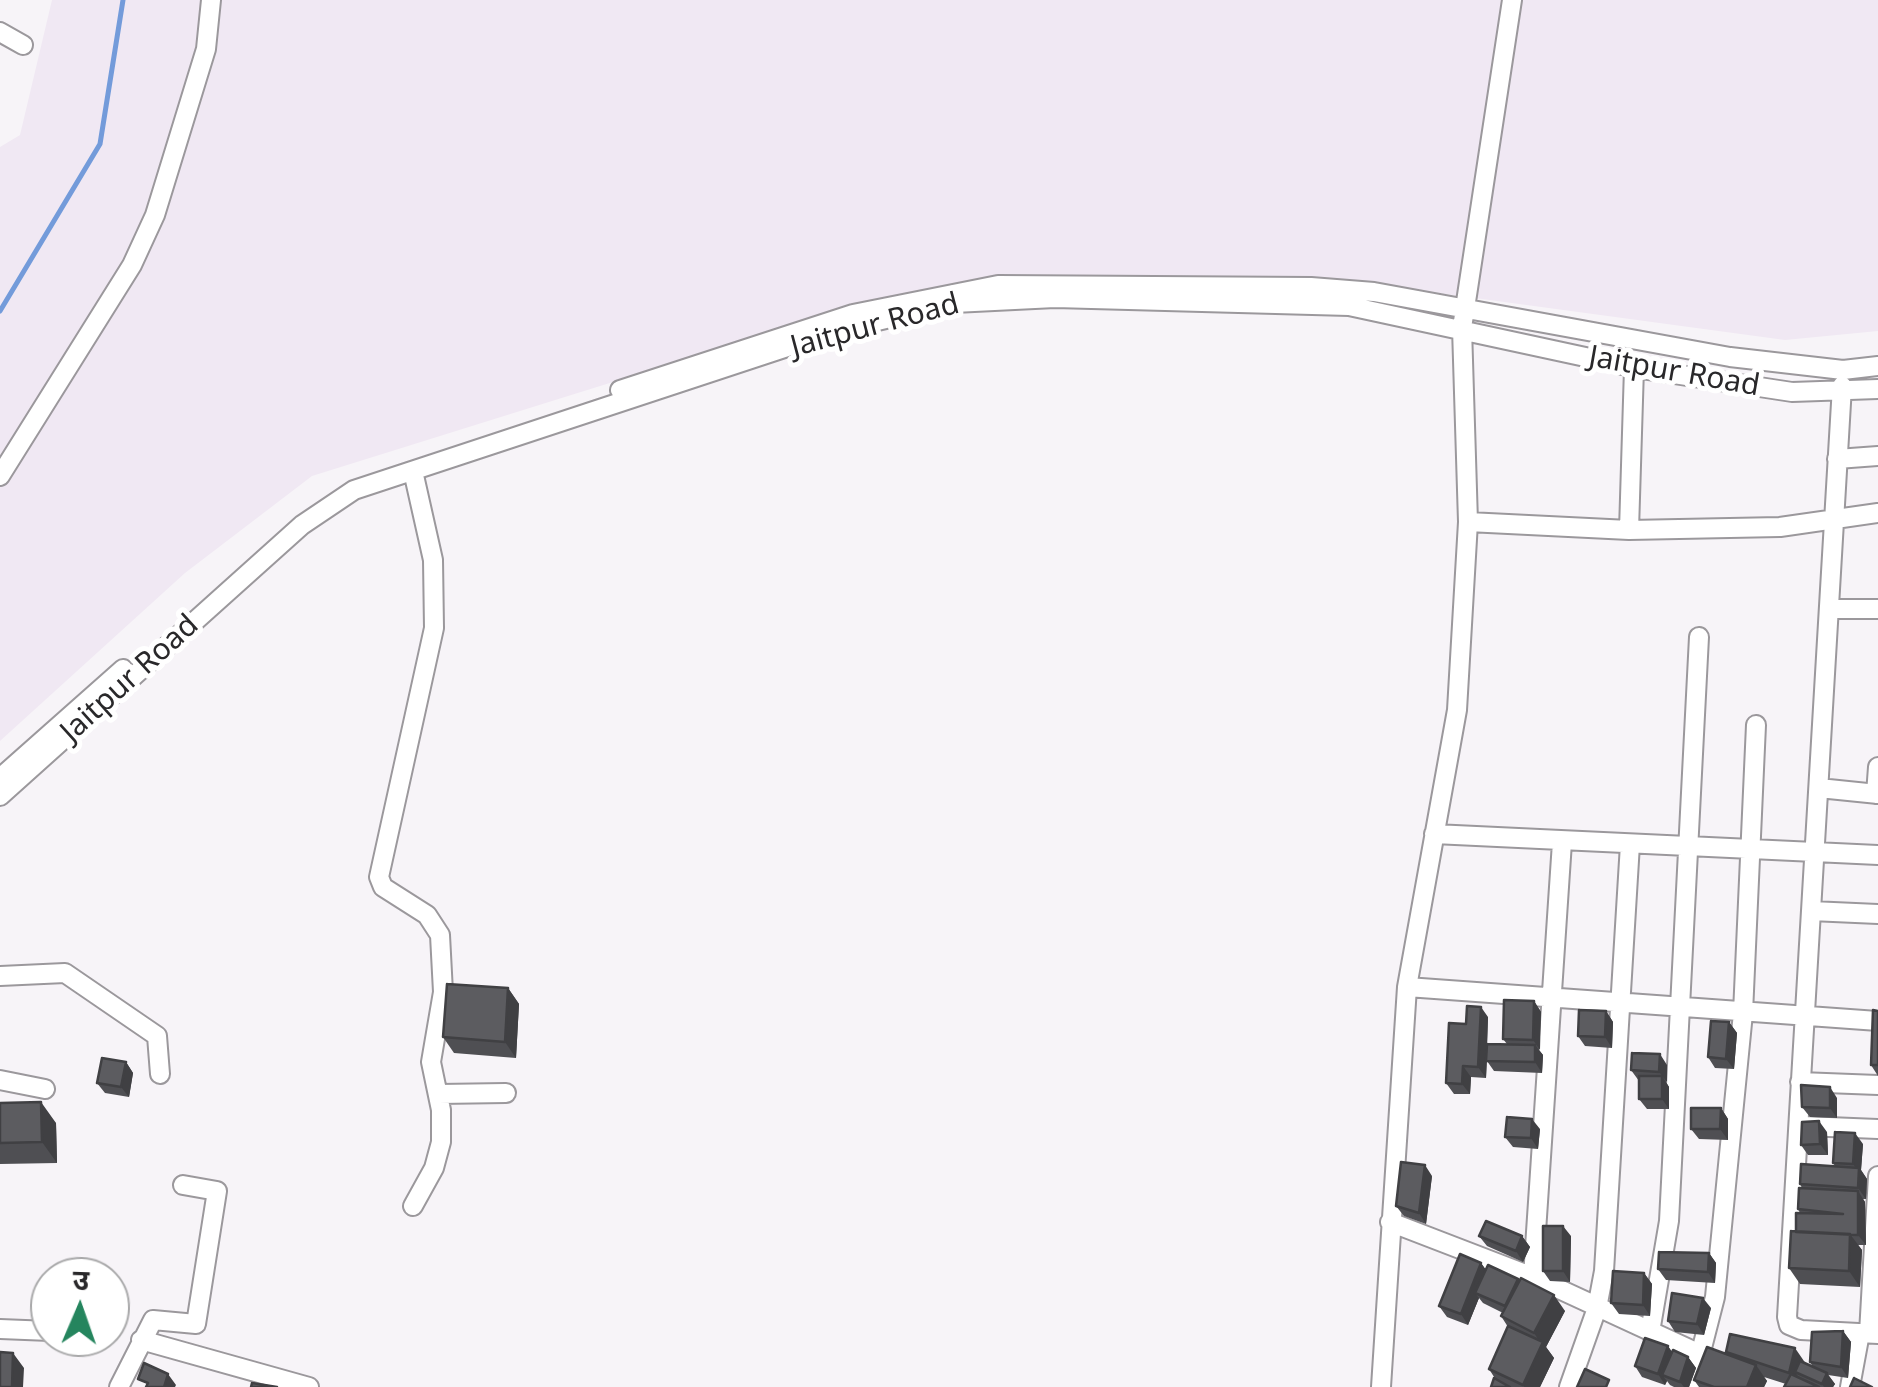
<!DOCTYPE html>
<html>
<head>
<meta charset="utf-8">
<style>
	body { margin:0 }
	#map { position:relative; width:1878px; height:1387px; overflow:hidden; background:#f7f4f8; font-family:"Noto Sans","Noto Sans Devanagari",sans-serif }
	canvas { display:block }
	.north { position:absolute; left:30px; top:1257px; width:100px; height:100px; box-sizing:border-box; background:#fff; border:2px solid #a9a9aa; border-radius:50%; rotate:2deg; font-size:28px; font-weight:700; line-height:40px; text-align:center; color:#29282a }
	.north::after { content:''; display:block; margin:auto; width:35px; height:45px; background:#25855e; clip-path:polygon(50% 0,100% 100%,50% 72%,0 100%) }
</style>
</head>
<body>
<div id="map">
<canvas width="1878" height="1387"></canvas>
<div class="north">उ</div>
</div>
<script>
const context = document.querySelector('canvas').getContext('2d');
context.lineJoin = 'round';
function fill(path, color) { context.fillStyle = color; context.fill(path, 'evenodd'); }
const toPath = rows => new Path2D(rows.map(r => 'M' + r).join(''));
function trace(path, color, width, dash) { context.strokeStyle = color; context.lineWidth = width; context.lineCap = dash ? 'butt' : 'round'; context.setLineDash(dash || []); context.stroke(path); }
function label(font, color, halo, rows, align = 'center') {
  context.font = font + ' "Noto Sans",sans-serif'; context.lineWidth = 10; context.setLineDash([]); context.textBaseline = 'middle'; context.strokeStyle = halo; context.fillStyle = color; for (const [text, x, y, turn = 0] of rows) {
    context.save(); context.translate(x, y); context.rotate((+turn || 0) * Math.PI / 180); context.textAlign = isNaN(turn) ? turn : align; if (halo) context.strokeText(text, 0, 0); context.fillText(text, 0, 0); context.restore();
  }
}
fill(toPath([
	[52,0,1878,0,1878,331,1785,340,1423,291,990,282,853,307,312,476,185,573,0,741,0,147,20,135]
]), '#f0e8f3');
trace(toPath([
	[0,311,100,144,123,0]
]), '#739bda', 5);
const minor = toPath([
	[0,32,23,45],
	[1842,386,1787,1317,1789,1325,1801,1330,1878,1334],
	[620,390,853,314,998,285,1311,287,1374,292,1730,357,1843,370,1878,366],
	[1837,459,1878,456],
	[413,471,433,560,434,628,379,877,383,887,427,915,440,935,443,992,431,1062,441,1110,441,1142,434,1168,413,1206],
	[0,476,132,265,155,215,206,49,211,0],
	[1468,522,1629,530,1780,527,1878,513],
	[1629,530,1634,368],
	[1829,609,1878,609],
	[0,778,123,669],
	[1819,788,1878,794],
	[1876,794,1878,767],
	[0,796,302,525,354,490,839,330,954,303,1055,298,1349,306,1641,369,1792,392,1878,389],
	[1434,834,1878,855],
	[1811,911,1878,914],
	[0,976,65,973,157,1036,160,1074],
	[1407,987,1878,1021],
	[0,1080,45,1089],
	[1800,1082,1878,1085],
	[439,1094,506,1093],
	[1804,1126,1878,1129],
	[1390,1222,1533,1277,1702,1355],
	[1533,1277,1562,842],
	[0,1329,50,1331],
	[1650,1332,1669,1221,1699,637],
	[1869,1333,1878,1176],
	[141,1340,309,1387],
	[119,1387,153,1320,196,1324,217,1191,183,1185],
	[1381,1387,1407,987,1457,710,1468,522,1462,328,1512,0],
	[1569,1387,1597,1308,1604,1271,1630,844],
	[1692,1387,1715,1297,1743,1013,1756,725],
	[1850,1387,1860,1333]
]);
trace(minor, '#9b989c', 22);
trace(minor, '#fff', 18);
fill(toPath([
	[508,988,519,1004,516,1058,454,1053,443,1037],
	[1534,1001,1541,1012,1539,1050,1543,1055,1542,1073,1494,1071,1487,1061,1486,1078,1471,1077,1470,1094,1454,1094,1446,1083,1466,1024,1488,1017,1487,1044,1507,1044,1503,1039],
	[1606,1011,1613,1022,1612,1048,1585,1046,1578,1036],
	[1878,1011,1878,1076,1871,1065],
	[1729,1022,1737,1033,1734,1069,1715,1068,1708,1057],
	[126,1062,133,1073,129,1097,105,1093,97,1083],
	[1667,1065,1666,1082,1669,1087,1669,1109,1647,1109,1639,1099,1639,1081,1631,1070],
	[1837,1098,1837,1118,1810,1117,1802,1107],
	[0,1103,56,1123,57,1163,0,1164],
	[1721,1108,1728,1119,1728,1140,1699,1139,1691,1129],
	[1540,1129,1538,1149,1513,1147,1505,1137],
	[1827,1132,1828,1155,1808,1155,1801,1145],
	[1863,1144,1861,1170,1867,1179,1866,1199,1863,1199,1865,1202,1866,1245,1858,1245,1862,1250,1860,1287,1800,1284,1789,1268,1800,1213,1798,1209,1802,1188,1800,1184,1835,1166,1833,1163],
	[1432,1176,1426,1224,1404,1216,1396,1206],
	[1479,1236,1522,1236,1530,1247,1523,1262,1487,1246],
	[1571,1236,1570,1282,1550,1281,1543,1271],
	[1709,1253,1716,1263,1715,1283,1666,1280,1658,1269],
	[1481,1263,1486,1270,1519,1281,1565,1311,1546,1347,1554,1358,1540,1387,1491,1387,1496,1380,1489,1369,1508,1327,1501,1316,1503,1313,1483,1303,1479,1298,1468,1325,1447,1317,1439,1306],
	[1644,1273,1652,1284,1650,1316,1619,1314,1611,1303],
	[1711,1308,1704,1335,1675,1332,1668,1321],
	[1843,1331,1851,1342,1848,1378,1828,1375,1835,1384,1833,1387,1784,1387,1786,1384,1764,1377,1767,1381,1764,1387,1699,1387,1694,1380,1728,1355,1726,1352,1806,1364,1813,1367,1810,1362],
	[1668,1346,1672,1352,1688,1357,1696,1368,1689,1387,1674,1387,1670,1385,1667,1381,1665,1385,1642,1377,1635,1366]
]), '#4f4f53');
fill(toPath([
	[508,988,519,1004,516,1058,505,1042],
	[1534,1001,1541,1012,1540,1050,1533,1040],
	[1481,1007,1488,1017,1486,1078,1478,1067],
	[1606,1011,1613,1022,1612,1048,1605,1037],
	[1729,1022,1737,1033,1734,1069,1726,1059],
	[1535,1045,1543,1055,1542,1073,1535,1062],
	[1660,1054,1667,1065,1667,1082,1659,1072],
	[126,1062,133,1073,129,1097,121,1087],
	[1463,1066,1471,1077,1470,1094,1462,1084],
	[1662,1076,1669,1087,1669,1109,1662,1099],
	[1830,1087,1837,1098,1837,1118,1830,1108],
	[41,1102,56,1123,57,1163,42,1142],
	[1721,1108,1728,1119,1728,1140,1720,1129],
	[1532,1119,1540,1129,1538,1149,1531,1138],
	[1819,1121,1827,1132,1828,1155,1820,1144],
	[1855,1133,1863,1144,1861,1170,1867,1179,1866,1199,1858,1188,1859,1173,1853,1164],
	[1425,1165,1432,1176,1426,1224,1419,1213],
	[1858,1191,1865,1202,1866,1245,1858,1235],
	[1563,1226,1571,1236,1570,1282,1563,1271],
	[1850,1234,1862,1250,1860,1287,1849,1271],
	[1522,1236,1530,1247,1523,1262,1516,1251],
	[1709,1253,1716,1263,1715,1283,1708,1272],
	[1481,1263,1488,1273,1475,1293,1479,1298,1468,1325,1461,1314],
	[1644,1273,1652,1284,1650,1316,1643,1305],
	[1554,1295,1565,1311,1546,1347,1554,1358,1540,1387,1524,1387,1523,1385,1542,1345,1534,1333],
	[1703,1298,1711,1308,1704,1335,1697,1324],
	[1843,1331,1851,1342,1848,1378,1841,1367],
	[1668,1346,1675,1357,1662,1375,1667,1381,1665,1385,1658,1374],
	[1795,1348,1806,1364,1795,1372,1802,1382,1799,1387,1789,1373],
	[13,1353,24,1368,23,1387,12,1387],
	[1688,1357,1696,1368,1689,1387,1684,1387,1680,1382],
	[1756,1365,1767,1381,1764,1387,1747,1387],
	[1827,1373,1835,1384,1833,1387,1824,1387,1822,1384],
	[168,1374,176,1385,175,1387,164,1387]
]), '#404043');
const building = toPath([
	[447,984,508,988,505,1042,443,1037,447,984],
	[1504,1000,1534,1001,1533,1040,1503,1039,1504,1000],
	[1467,1006,1481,1007,1478,1067,1463,1066,1462,1084,1446,1083,1449,1023,1466,1024,1467,1006],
	[1579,1010,1606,1011,1605,1037,1578,1036,1579,1010],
	[1873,1010,1878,1011,1878,1065,1871,1065,1873,1010],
	[1711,1021,1729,1022,1726,1059,1708,1057,1711,1021],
	[1487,1044,1535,1045,1535,1062,1486,1061,1487,1044],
	[1632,1053,1660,1054,1659,1072,1631,1070,1632,1053],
	[102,1058,126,1062,121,1087,97,1083,102,1058],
	[1639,1076,1662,1076,1662,1099,1639,1099,1639,1076],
	[1801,1085,1830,1087,1830,1108,1802,1107,1801,1085],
	[41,1102,42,1142,0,1143,0,1103,41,1102],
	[1691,1108,1721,1108,1720,1129,1691,1129,1691,1108],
	[1507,1117,1532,1119,1531,1138,1505,1137,1507,1117],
	[1819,1121,1820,1144,1801,1145,1802,1122,1819,1121],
	[1835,1132,1855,1133,1853,1164,1833,1163,1835,1132],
	[1401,1162,1425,1165,1419,1213,1396,1206,1401,1162],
	[1801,1164,1859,1168,1858,1188,1800,1184,1801,1164],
	[1799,1188,1858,1191,1858,1235,1796,1232,1796,1213,1843,1214,1798,1209,1799,1188],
	[1486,1221,1522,1236,1516,1251,1479,1236,1486,1221],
	[1543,1226,1563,1226,1563,1271,1543,1271,1543,1226],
	[1791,1231,1850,1234,1849,1271,1789,1268,1791,1231],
	[1659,1252,1709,1253,1708,1272,1658,1269,1659,1252],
	[1460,1254,1481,1263,1461,1314,1439,1306,1460,1254],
	[1488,1265,1518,1279,1505,1306,1475,1293,1488,1265],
	[1613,1271,1644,1273,1643,1305,1611,1303,1613,1271],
	[1521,1278,1554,1295,1534,1333,1501,1316,1521,1278],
	[1672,1293,1703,1298,1697,1324,1668,1321,1672,1293],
	[1508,1326,1543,1342,1523,1385,1489,1369,1508,1326],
	[1843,1331,1841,1367,1810,1362,1812,1332,1843,1331],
	[1730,1334,1795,1348,1789,1373,1726,1352,1730,1334],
	[1645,1338,1668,1346,1658,1374,1635,1366,1645,1338],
	[1707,1347,1756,1365,1747,1387,1714,1387,1694,1380,1707,1347],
	[1673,1350,1688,1357,1680,1382,1662,1375,1673,1350],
	[0,1352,13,1353,12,1387,0,1387,0,1352],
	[1800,1361,1827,1373,1822,1384,1795,1372,1800,1361],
	[144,1363,168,1374,164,1387,146,1387,148,1383,138,1379,144,1363],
	[1585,1369,1609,1380,1606,1387,1577,1387,1585,1369],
	[1791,1374,1819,1387,1784,1387,1791,1374],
	[1494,1378,1510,1387,1491,1387,1494,1378],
	[1854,1378,1872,1387,1850,1387,1854,1378],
	[252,1383,277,1387,251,1387,252,1383]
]);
fill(building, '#5c5c60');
trace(building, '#404043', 2.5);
label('30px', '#29282a', '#fff', [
	["Jaitpur Road",875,326,-15],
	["Jaitpur Road",1674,372,10],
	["Jaitpur Road",130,679,-42]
]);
</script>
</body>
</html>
